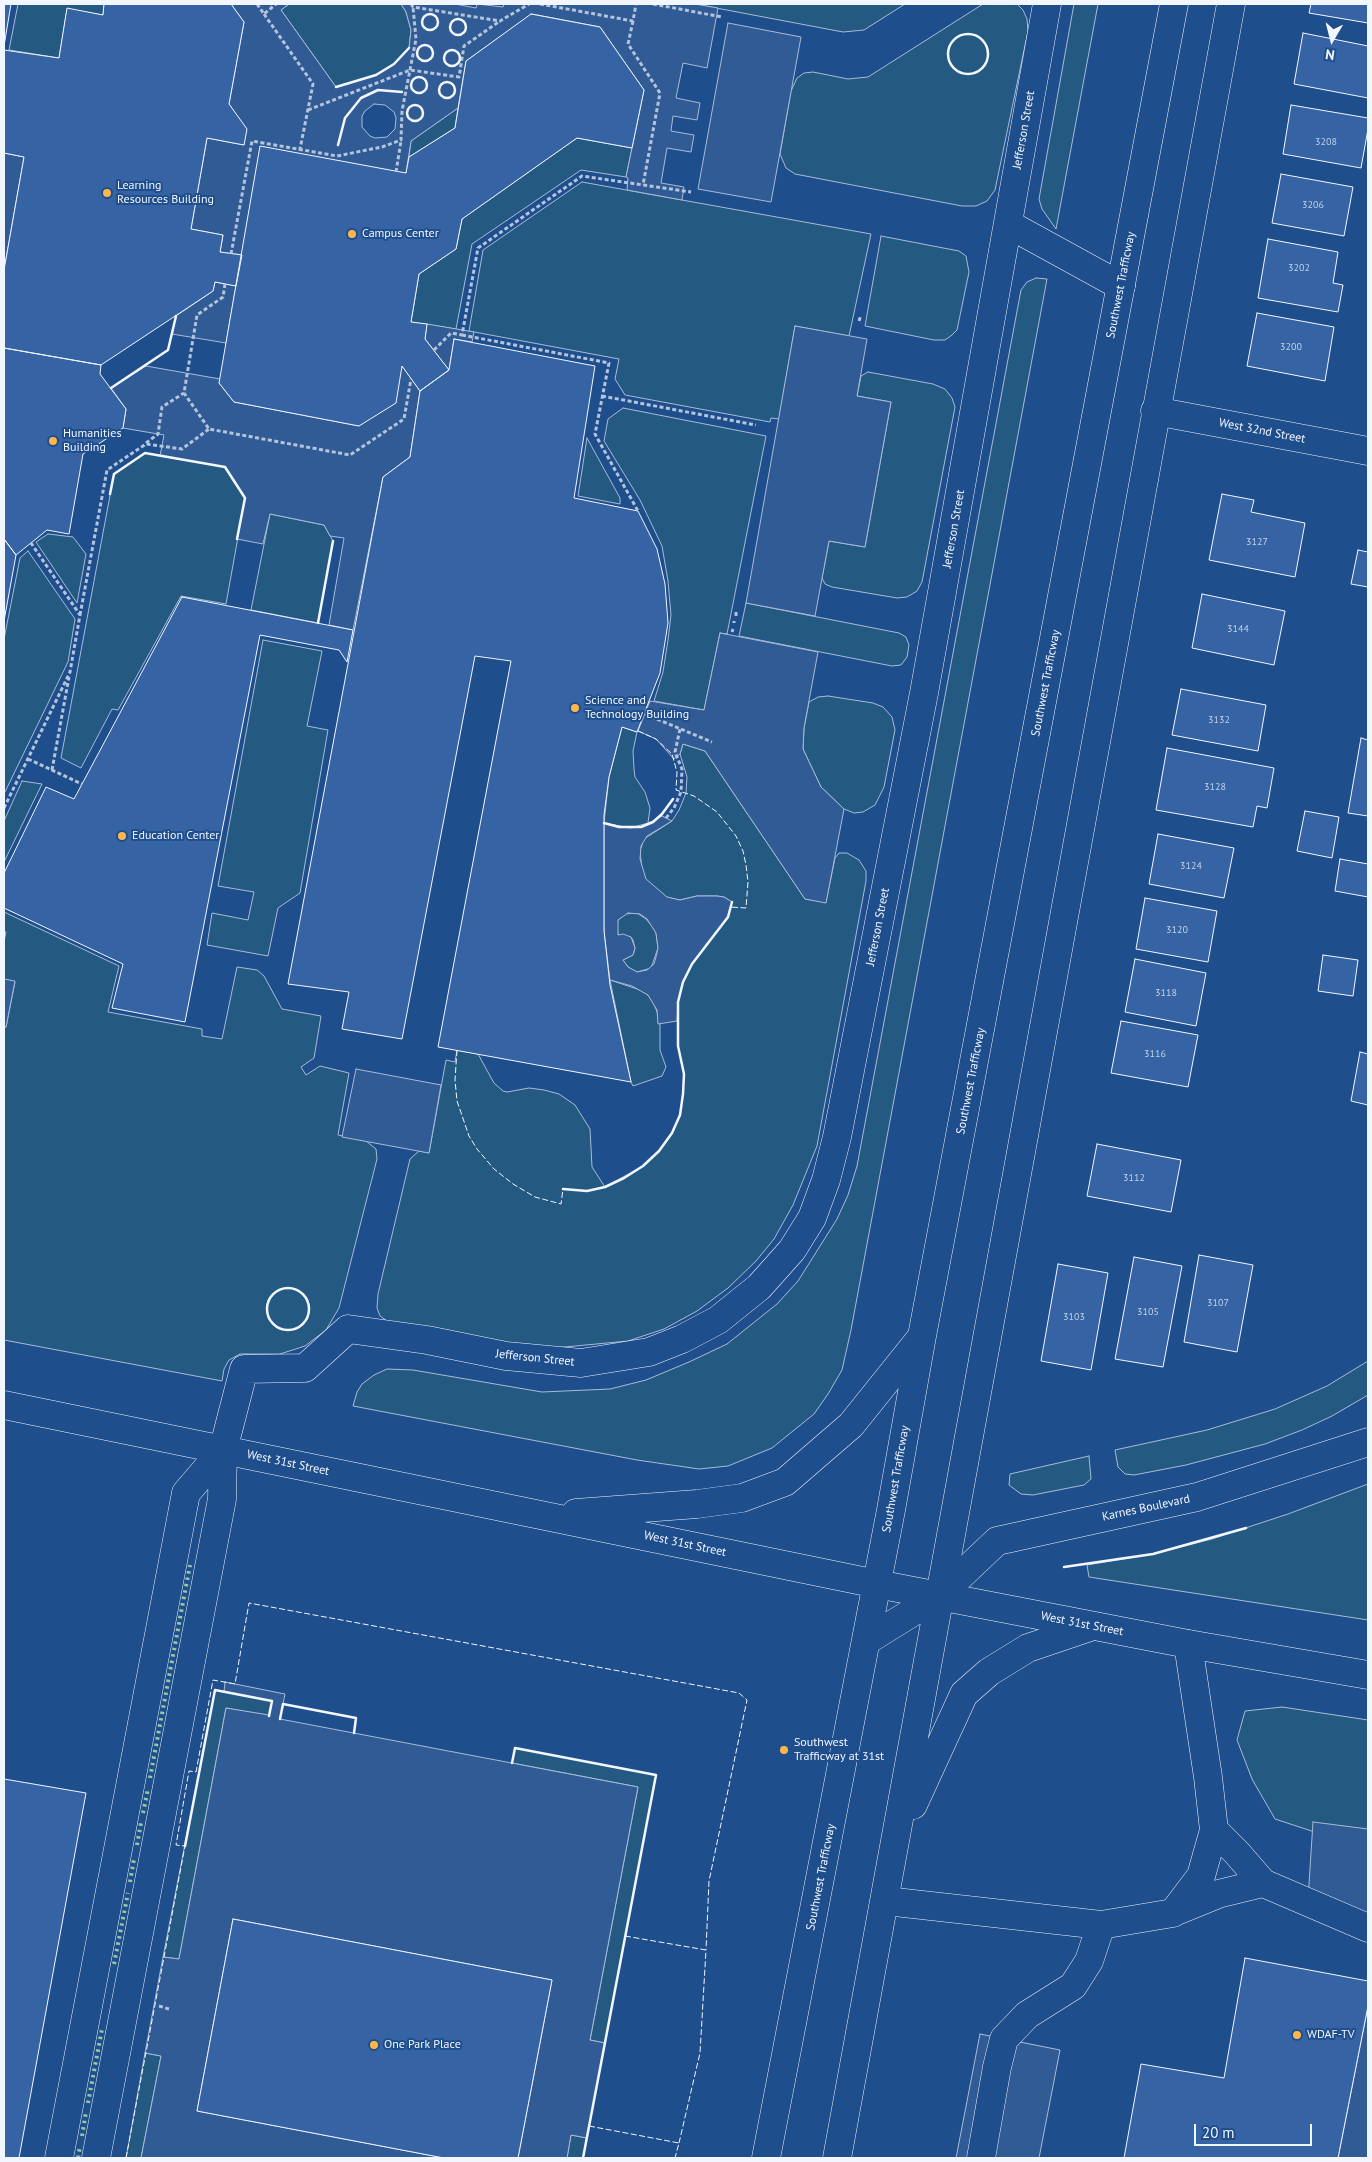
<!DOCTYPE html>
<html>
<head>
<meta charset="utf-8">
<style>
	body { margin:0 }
	#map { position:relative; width:1372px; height:2162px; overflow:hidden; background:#1f4e8c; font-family:"PT Sans",sans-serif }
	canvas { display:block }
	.frame { position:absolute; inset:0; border:5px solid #f2f6ff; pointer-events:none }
	.north { position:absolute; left:1307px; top:15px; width:50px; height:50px; -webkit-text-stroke:4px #1f4e8c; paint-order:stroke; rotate:188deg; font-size:14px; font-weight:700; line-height:20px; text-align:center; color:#f2f6ff }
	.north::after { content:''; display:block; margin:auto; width:18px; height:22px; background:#f2f6ff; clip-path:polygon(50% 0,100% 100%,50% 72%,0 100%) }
	.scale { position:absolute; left:1194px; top:2124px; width:118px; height:22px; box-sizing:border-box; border:2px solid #f2f6ff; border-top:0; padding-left:6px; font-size:15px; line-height:18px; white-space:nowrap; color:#f2f6ff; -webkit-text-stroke:4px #1f4e8c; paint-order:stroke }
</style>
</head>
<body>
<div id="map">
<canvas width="1372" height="2162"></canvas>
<div class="frame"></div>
<div class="north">N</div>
<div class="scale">20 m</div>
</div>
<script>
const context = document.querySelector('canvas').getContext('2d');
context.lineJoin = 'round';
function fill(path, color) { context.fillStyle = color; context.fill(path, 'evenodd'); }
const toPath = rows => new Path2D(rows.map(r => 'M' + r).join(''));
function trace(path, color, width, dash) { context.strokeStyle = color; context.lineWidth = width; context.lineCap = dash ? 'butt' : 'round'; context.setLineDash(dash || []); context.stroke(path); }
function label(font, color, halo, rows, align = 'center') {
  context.font = font + ' "PT Sans",sans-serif'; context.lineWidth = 4; context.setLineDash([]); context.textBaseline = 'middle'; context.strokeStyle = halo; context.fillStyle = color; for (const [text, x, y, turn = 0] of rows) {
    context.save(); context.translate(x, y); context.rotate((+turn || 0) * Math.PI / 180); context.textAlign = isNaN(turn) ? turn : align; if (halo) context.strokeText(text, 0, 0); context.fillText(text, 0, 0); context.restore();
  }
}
const green = toPath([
	[18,4,104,4,103,15,67,9,59,58,9,50,18,4],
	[289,4,401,4,406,12,411,30,409,48,394,64,376,75,336,87,281,10,289,4],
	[695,4,905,4,864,30,843,32,695,4],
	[983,4,1017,4,1023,10,1027,19,1028,31,995,190,987,201,976,206,962,206,795,174,786,168,780,154,791,91,797,78,804,73,813,72,848,79,868,77,983,4],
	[1074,4,1098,4,1056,229,1042,209,1039,199,1074,4],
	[458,108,455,128,409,157,411,141,458,108],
	[577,138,632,148,626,177,581,170,472,244,456,329,411,322,419,274,456,249,462,219,577,138],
	[582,182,871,234,849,336,795,326,779,419,771,418,770,422,625,395,615,379,619,359,469,331,483,250,582,182],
	[881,236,959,251,966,256,969,272,957,330,952,335,945,340,934,340,865,326,881,236],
	[1036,278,1047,279,851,1330,842,1370,828,1394,814,1414,772,1448,728,1466,699,1469,637,1460,353,1406,357,1392,362,1384,374,1375,387,1369,413,1370,542,1392,610,1389,646,1380,689,1362,727,1344,777,1304,798,1281,837,1219,848,1195,857,1166,1021,290,1027,282,1036,278],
	[868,372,933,384,945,389,952,398,955,407,922,582,917,591,907,597,897,598,832,587,825,584,822,578,829,541,865,547,891,402,857,396,861,376,868,372],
	[623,408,766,436,727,634,720,633,704,710,654,701,663,672,668,640,671,615,668,581,662,546,640,500,604,441,608,419,623,408],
	[587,438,620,498,620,504,578,496,587,438],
	[145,453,225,467,245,498,226,604,181,596,118,710,112,709,81,768,61,758,114,474,145,453],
	[270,514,324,525,333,541,318,623,251,610,270,514],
	[48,534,73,537,86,554,77,603,36,542,48,534],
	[28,551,75,619,68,662,4,794,4,639,20,558,28,551],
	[746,603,899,633,906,637,909,645,907,657,901,665,892,666,739,636,746,603],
	[263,640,322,651,307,726,328,730,300,893,278,908,268,956,207,945,212,913,248,920,254,892,218,886,263,640],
	[828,696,873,703,883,707,892,717,895,730,884,787,875,805,863,812,854,813,844,809,821,787,803,749,804,728,809,702,818,697,828,696],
	[622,727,637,732,633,751,634,769,635,777,645,792,650,808,648,823,630,828,604,823,609,777,622,727],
	[683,744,705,751,805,899,826,902,835,858,839,853,847,853,859,860,866,871,866,881,817,1146,793,1205,774,1239,756,1261,728,1288,697,1311,664,1329,628,1341,554,1348,508,1343,387,1321,380,1316,377,1308,378,1294,410,1159,419,1151,429,1153,446,1060,455,1062,457,1050,478,1054,494,1083,503,1091,507,1092,529,1088,544,1090,559,1094,575,1105,590,1129,592,1167,605,1187,643,1166,659,1151,672,1133,680,1115,683,1094,684,1074,678,1046,678,1002,683,982,692,964,728,917,732,902,724,897,717,896,697,896,680,900,666,897,645,879,642,869,640,851,644,839,672,821,679,810,686,793,687,777,680,754,683,744],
	[22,781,42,784,4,862,4,821,22,781],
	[4,912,119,966,108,1012,202,1029,202,1036,222,1039,237,967,257,970,264,976,282,1009,321,1016,314,1058,301,1067,306,1075,320,1066,349,1073,338,1135,366,1141,376,1149,377,1159,339,1308,326,1330,305,1346,280,1354,240,1354,229,1360,224,1369,222,1381,4,1340,4,1027,6,1027,15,982,4,979,4,942,6,932,4,931,4,912],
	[637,913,646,919,652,926,656,933,658,948,651,968,637,972,628,967,623,960,633,955,635,948,633,940,631,937,618,935,617,924,618,920,625,914,637,913],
	[610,980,640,990,648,995,654,1004,659,1017,658,1023,660,1023,660,1050,666,1067,662,1076,633,1086,631,1082,610,980],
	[1368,1361,1368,1395,1332,1416,1302,1430,1265,1444,1186,1465,1134,1475,1125,1474,1118,1467,1115,1450,1207,1430,1275,1409,1327,1386,1368,1361],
	[1089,1456,1091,1479,1084,1485,1033,1495,1021,1494,1009,1485,1010,1474,1089,1456],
	[1368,1484,1368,1620,1089,1577,1087,1565,1153,1554,1212,1539,1288,1514,1368,1484],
	[215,1690,272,1701,269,1716,226,1708,179,1959,163,1957,215,1690],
	[1282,1707,1368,1720,1368,1846,1336,1839,1275,1819,1252,1779,1237,1740,1245,1711,1282,1707],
	[515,1748,656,1775,605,2043,590,2040,638,1787,512,1763,515,1748],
	[145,2053,161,2056,141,2158,126,2158,145,2053],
	[571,2135,587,2138,583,2158,567,2158,571,2135]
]);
fill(green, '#245a82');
trace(green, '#a8bbd7', 1);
const parking = toPath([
	[231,4,289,4,281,10,336,87,376,75,394,64,409,48,411,30,406,12,401,4,455,4,476,8,477,4,503,7,504,4,695,4,718,8,707,68,683,63,676,98,700,103,697,120,673,116,671,131,694,135,691,152,667,148,661,183,684,187,682,200,627,190,628,178,626,177,644,90,600,27,532,14,466,61,458,108,411,141,406,173,242,255,220,252,223,235,191,229,207,138,244,145,246,129,229,104,244,22,231,4],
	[374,104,385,105,394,112,396,118,395,129,387,137,375,138,370,136,362,127,362,116,365,111,374,104],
	[728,23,801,37,771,202,698,189,728,23],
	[4,153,24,157,4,270,4,153],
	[215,282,236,286,226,343,172,334,176,316,213,291,215,282],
	[427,324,474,332,472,342,454,339,449,370,425,339,427,324],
	[795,326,867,339,857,396,891,402,865,547,829,541,815,616,746,603,795,326],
	[146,366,220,379,219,383,234,402,359,426,402,366,420,391,410,457,383,477,353,630,329,625,344,538,330,536,324,525,270,514,263,544,237,539,245,498,225,467,160,456,164,435,123,428,126,409,111,388,146,366],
	[720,633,818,652,804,728,803,749,821,787,844,809,826,903,805,899,705,751,683,744,680,754,674,759,656,739,638,731,650,701,704,710,720,633],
	[662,816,672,821,647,836,641,846,640,859,646,879,667,897,680,900,697,896,717,896,724,897,732,902,728,917,692,964,683,982,678,1002,677,1021,658,1024,657,1010,648,995,632,986,610,980,604,931,604,823,630,828,641,827,662,816],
	[628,913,640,914,647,919,656,933,658,948,656,957,654,964,647,970,637,972,628,967,623,960,633,955,635,948,631,937,623,934,618,935,618,920,628,913],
	[4,979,15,981,6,1027,4,1027,4,979],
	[356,1069,441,1085,429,1153,342,1137,356,1069],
	[225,1682,285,1694,280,1719,638,1787,590,2040,605,2043,587,2138,571,2135,567,2158,518,2158,552,1980,233,1919,197,2111,444,2158,141,2158,161,2056,145,2053,163,1957,179,1959,226,1708,269,1715,272,1701,224,1692,225,1682],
	[1313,1822,1368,1829,1368,1938,1307,1915,1313,1822],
	[1368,2006,1368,2158,1338,2158,1368,2006],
	[980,2034,1060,2050,1039,2158,956,2158,980,2034]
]);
fill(parking, '#305b95');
trace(parking, '#a8bbd7', 1);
const building = toPath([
	[4,4,11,4,4,46,4,4],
	[104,4,231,4,244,22,229,104,247,129,244,145,207,138,191,229,223,235,220,252,242,255,236,286,215,282,213,291,101,365,4,348,4,270,24,157,4,153,4,50,59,58,67,8,103,15,104,4],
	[1311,4,1368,4,1368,23,1309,13,1311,4],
	[531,14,600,27,644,90,632,148,577,138,462,219,456,249,419,274,411,322,427,324,425,339,449,370,420,391,402,366,396,403,359,426,234,402,219,383,260,146,406,173,409,157,455,128,466,61,531,14],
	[1303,33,1368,46,1368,98,1294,84,1303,33],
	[1291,105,1368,118,1368,129,1361,168,1283,154,1291,105],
	[1281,174,1353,187,1344,236,1272,223,1281,174],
	[1268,239,1338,252,1333,283,1343,285,1338,312,1258,298,1268,239],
	[1257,313,1334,327,1325,381,1247,366,1257,313],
	[454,339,595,366,574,498,638,511,657,549,665,584,668,623,660,673,637,732,622,727,609,777,604,815,604,931,610,985,631,1082,438,1047,511,661,475,656,402,1039,342,1029,349,992,288,984,383,477,410,457,420,391,449,370,454,339],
	[4,348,101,365,100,374,126,409,123,428,83,454,69,534,47,530,16,555,4,539,4,348],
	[1222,494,1254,500,1251,512,1305,523,1295,577,1209,560,1222,494],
	[4,539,16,555,4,621,4,539],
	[1358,550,1368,552,1368,587,1351,584,1358,550],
	[1202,594,1285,611,1274,665,1192,648,1202,594],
	[182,597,353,630,347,662,339,650,260,635,185,1022,112,1008,123,964,4,908,4,873,46,787,74,799,182,597],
	[1181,689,1266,705,1258,751,1172,735,1181,689],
	[1361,738,1368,740,1368,816,1348,813,1361,738],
	[1167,748,1274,768,1267,808,1257,806,1253,827,1156,810,1167,748],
	[1305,811,1339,817,1332,858,1297,851,1305,811],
	[1158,834,1234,848,1224,898,1149,884,1158,834],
	[1340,859,1368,864,1368,897,1335,891,1340,859],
	[1145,898,1217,911,1208,962,1136,949,1145,898],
	[1323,955,1358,960,1353,996,1318,991,1323,955],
	[1135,959,1206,973,1196,1026,1125,1012,1135,959],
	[1121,1021,1198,1035,1188,1087,1111,1073,1121,1021],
	[1360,1052,1368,1054,1368,1105,1351,1101,1360,1052],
	[1097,1144,1181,1160,1171,1212,1087,1196,1097,1144],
	[1199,1255,1253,1265,1237,1352,1184,1342,1199,1255],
	[1134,1257,1182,1266,1163,1367,1115,1359,1134,1257],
	[1058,1264,1108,1273,1091,1370,1041,1361,1058,1264],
	[4,1779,86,1793,19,2158,4,2158,4,1779],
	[233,1919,552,1980,518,2158,444,2158,197,2111,233,1919],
	[1245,1958,1368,1981,1368,2006,1338,2158,1124,2158,1141,2064,1224,2078,1245,1958]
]);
fill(building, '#3563a3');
trace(building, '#f2f6ff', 1);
const minor = toPath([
	[1008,224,1121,286],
	[1155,411,1368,451],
	[940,1595,997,1541,1197,1497,1368,1442],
	[1214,1830,1237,1853,1263,1883,1368,1928],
	[886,1901,1101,1925,1173,1913,1201,1876,1214,1830,1208,1777,1188,1644],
	[1174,1912,1218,1894,1263,1883],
	[59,2158,186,1493,223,1450],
	[96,2158,222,1499,223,1450,244,1369,305,1368,348,1329,427,1340,506,1356,581,1363,649,1352,682,1339,718,1320,759,1287,792,1250,812,1218,826,1180,837,1137,924,693,1047,4],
	[981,2158,997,2067,1004,2039,1027,2015,1073,1986,1089,1961,1101,1925]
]);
const major = toPath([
	[4,1405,877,1584,1188,1644,1368,1675],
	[576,1513,697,1504,742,1498,785,1482,851,1425,920,1339],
	[866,1641,940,1595],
	[913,1805,964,1694,989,1672,1028,1648,1093,1626],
	[766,2158,891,1510,922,1336,1174,4],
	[837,2158,1231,4]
]);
trace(minor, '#f2f6ff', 29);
trace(major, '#f2f6ff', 29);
trace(toPath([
	[257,4,264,14,276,4],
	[411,4,413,7,500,21,529,4],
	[540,4,633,21,636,4],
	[653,4,722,17],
	[264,14,313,84,299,154],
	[633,21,628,44,660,93,643,185],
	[308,110,410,70,459,77,464,46,500,21],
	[396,172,401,141],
	[231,254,252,141,337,156,382,147,401,140,402,111,416,39,413,7],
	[225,284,223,297,197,315,184,393,209,429,350,455,404,419,411,379],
	[859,321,861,315],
	[462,335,609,363,595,434,638,511],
	[434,350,451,333,462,335,478,248,582,176,691,192],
	[602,396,756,425],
	[146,443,158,434,162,407,184,393],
	[80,615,107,470,146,444,182,449,209,429],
	[736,616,736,611],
	[734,623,734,621],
	[732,632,733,629],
	[645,714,712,742],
	[28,759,82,784],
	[52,770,69,677],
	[4,808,70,672,80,615,31,543],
	[666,818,674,808,681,792,682,769,675,752,680,729],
	[159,2006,169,2009]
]), '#b3c4dc', 3, [4, 2.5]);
trace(minor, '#1f4e8c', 28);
trace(major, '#1f4e8c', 28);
trace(toPath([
	[150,1778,190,1565],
	[143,1813,148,1789],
	[137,1845,141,1823],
	[130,1882,134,1859],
	[114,1964,128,1893],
	[88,2103,102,2029],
	[82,2136,86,2112],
	[78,2158,80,2146]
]), '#97c8a6', 4, [2.5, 4]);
trace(toPath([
	[638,731,656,739,672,754,677,772,676,790,694,796,717,812,736,836,743,851,746,865,748,882,746,908,730,907],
	[457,1050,455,1080,457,1101,469,1136,477,1149,494,1169,513,1184,535,1197,561,1204,563,1189],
	[625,1936,706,1950,700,2053,679,2143],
	[589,2126,679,2143,675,2158],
	[126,2158,185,1846,176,1845,189,1771,196,1772,213,1680,235,1684,249,1603,739,1693,747,1700,709,1881,706,1950]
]), '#f2f6ff', 1, [6, 2.5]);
trace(toPath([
	'422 22a8 8 0 1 1 16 0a8 8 0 1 1-16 0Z',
	'450 27a8 8 0 1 1 16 0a8 8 0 1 1-16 0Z',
	'948 54a20 20 0 1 1 40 0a20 20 0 1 1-40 0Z',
	'417 53a8 8 0 1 1 16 0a8 8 0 1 1-16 0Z',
	'444 58a8 8 0 1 1 16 0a8 8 0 1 1-16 0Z',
	'411 85a8 8 0 1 1 16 0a8 8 0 1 1-16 0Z',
	'439 90a8 8 0 1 1 16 0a8 8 0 1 1-16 0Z',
	[336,87,376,75,394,64,409,48],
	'407 113a8 8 0 1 1 16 0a8 8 0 1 1-16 0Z',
	[338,145,345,118,361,98,378,90,402,92],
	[111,388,168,350,176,316],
	[110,494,114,474,145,453,225,467,245,498,237,539],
	[318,623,333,541],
	[604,823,619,827,641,827,653,822,662,814,673,799],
	[563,1189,587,1191,605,1187,624,1178,643,1166,659,1151,672,1133,680,1115,683,1094,684,1074,678,1046,678,1002,683,982,692,964,728,917,732,902],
	'267 1309a21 21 0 1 1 42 0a21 21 0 1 1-42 0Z',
	[1064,1567,1153,1554,1246,1528],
	[280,1719,283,1704,356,1718,354,1733],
	[512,1763,515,1748,656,1775,583,2158],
	[185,1846,215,1690,272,1701,269,1716]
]), '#f2f6ff', 2.5);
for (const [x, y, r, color] of [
	[107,193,5,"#ffb74d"],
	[352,234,5,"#ffb74d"],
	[53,441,5,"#ffb74d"],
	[575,708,5,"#ffb74d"],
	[122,836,5,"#ffb74d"],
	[784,1750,5,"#ffb74d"],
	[1297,2035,5,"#ffb74d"],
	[374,2045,5,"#ffb74d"]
]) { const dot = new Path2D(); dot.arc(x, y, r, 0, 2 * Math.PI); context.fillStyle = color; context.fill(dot); trace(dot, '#1f4e8c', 2); }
label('10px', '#c3d1e8', null, [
	["3208",1326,142],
	["3206",1313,205],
	["3202",1299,268],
	["3200",1291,347],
	["3127",1257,542],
	["3144",1238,629],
	["3132",1219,720],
	["3128",1215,787],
	["3124",1191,866],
	["3120",1177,930],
	["3118",1166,993],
	["3116",1155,1054],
	["3112",1134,1178],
	["3107",1218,1303],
	["3105",1148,1312],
	["3103",1074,1317]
]);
label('12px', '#f2f6ff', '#1f4e8c', [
	["Jefferson Street",1024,130,-80],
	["Southwest Trafficway",1121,285,-79],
	["West 32nd Street",1262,431,11],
	["Jefferson Street",954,529,-80],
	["Southwest Trafficway",1046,683,-79],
	["Jefferson Street",878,927,-79],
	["Southwest Trafficway",971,1081,-79],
	["Jefferson Street",535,1358,6],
	["West 31st Street",288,1463,12],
	["Southwest Trafficway",896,1479,-80],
	["Karnes Boulevard",1146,1508,-12],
	["West 31st Street",685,1544,12],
	["West 31st Street",1082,1624,11],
	["Southwest Trafficway",821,1877,-79]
]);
label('12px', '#f2f6ff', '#1f4e8c', [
	["Learning",117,186],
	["Resources Building",117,200],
	["Campus Center",362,234],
	["Humanities",63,434],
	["Building",63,448],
	["Science and",585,701],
	["Technology Building",585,715],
	["Education Center",132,836],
	["Southwest",794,1743],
	["Trafficway at 31st",794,1757],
	["WDAF-TV",1307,2035],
	["One Park Place",384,2045]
], 'left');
</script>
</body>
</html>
